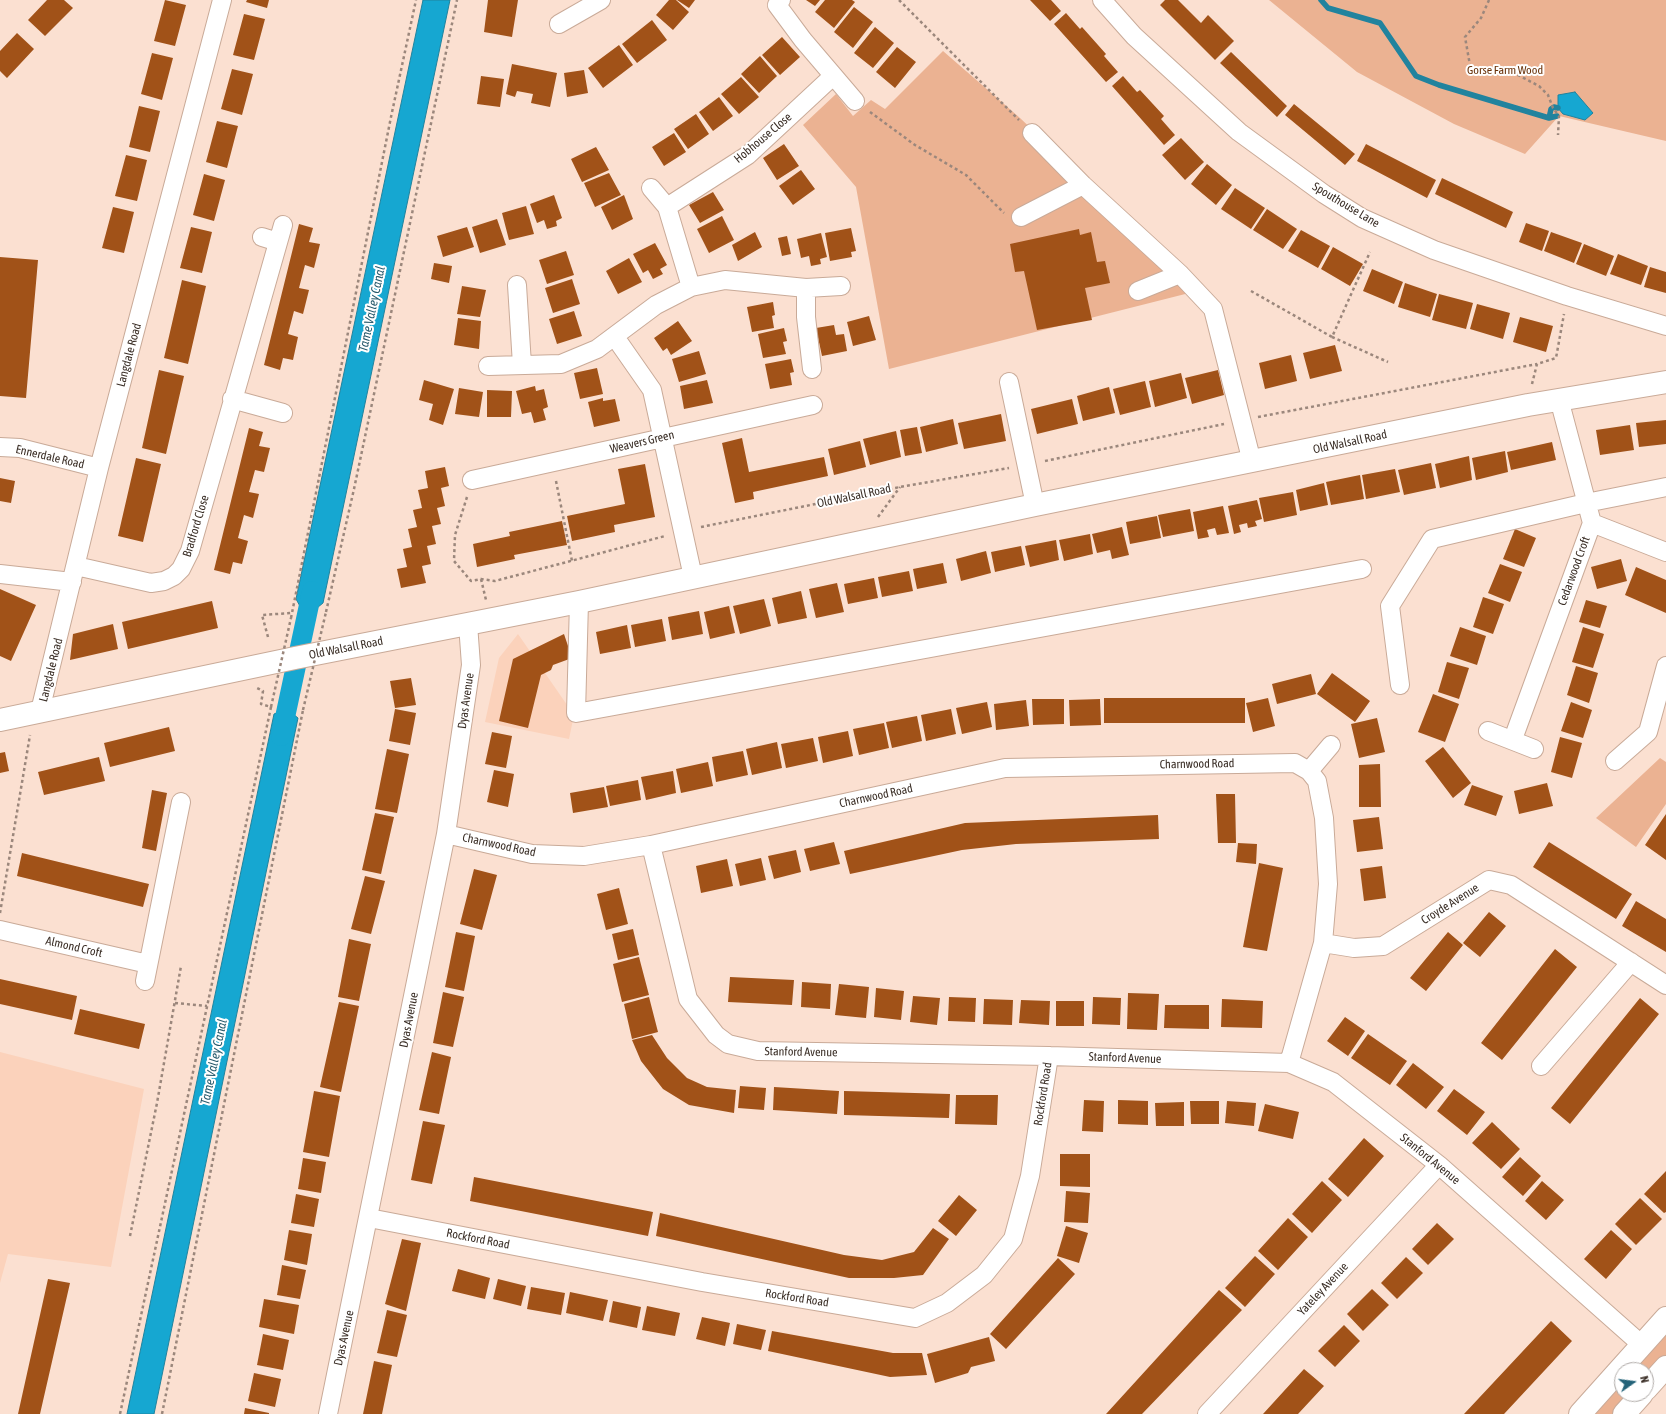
<!DOCTYPE html>
<html>
<head>
<meta charset="utf-8">
<style>
	body { margin:0 }
	#map { position:relative; width:1666px; height:1414px; overflow:hidden; background:#fbe0d1; font-family:"Asap Condensed",sans-serif }
	canvas { display:block }
	.north { position:absolute; left:1614px; top:1362px; width:40px; height:40px; box-sizing:border-box; background:#fff; border:1px solid #b0aba8; border-radius:50%; rotate:76deg; font-size:11px; font-weight:700; line-height:16px; text-align:center; color:#3a2e26 }
	.north::after { content:''; display:block; margin:auto; width:14px; height:18px; background:#246379; clip-path:polygon(50% 0,100% 100%,50% 72%,0 100%) }
</style>
</head>
<body>
<div id="map">
<canvas width="1666" height="1414"></canvas>
<div class="north">N</div>
</div>
<script>
const context = document.querySelector('canvas').getContext('2d');
context.lineJoin = 'round';
function fill(path, color) { context.fillStyle = color; context.fill(path, 'evenodd'); }
const toPath = rows => new Path2D(rows.map(r => 'M' + r).join(''));
function trace(path, color, width, dash) { context.strokeStyle = color; context.lineWidth = width; context.lineCap = dash ? 'butt' : 'round'; context.setLineDash(dash || []); context.stroke(path); }
function label(font, color, halo, rows, align = 'center') {
  context.font = font + ' "Asap Condensed",sans-serif'; context.lineWidth = 4; context.setLineDash([]); context.textBaseline = 'middle'; context.strokeStyle = halo; context.fillStyle = color; for (const [text, x, y, turn = 0] of rows) {
    context.save(); context.translate(x, y); context.rotate((+turn || 0) * Math.PI / 180); context.textAlign = isNaN(turn) ? turn : align; if (halo) context.strokeText(text, 0, 0); context.fillText(text, 0, 0); context.restore();
  }
}
fill(toPath([
	[518,634,574,715,569,739,485,722,499,658],
	[0,1052,144,1089,111,1267,8,1254,0,1283]
]), '#fbd2bb');
fill(toPath([
	[1269,0,1666,0,1666,141,1559,116,1525,154,1454,124,1357,72],
	[943,51,1020,118,1201,290,889,369,856,187,803,125,836,94,853,116,871,100,885,109],
	[1660,758,1666,762,1666,804,1636,847,1596,818],
	[1666,1333,1666,1355,1646,1377,1646,1370,1632,1370],
	[1622,1381,1622,1394,1630,1394,1612,1414,1592,1414]
]), '#ebb292');
const water = toPath([
	[423,0,450,0,323,603,306,617,296,599,423,0],
	[1575,92,1593,113,1585,120,1563,114,1558,108,1558,95,1575,92],
	[287,709,298,718,154,1414,127,1414,274,714,287,709]
]);
fill(water, '#16a7d1');
trace(water, '#21839e', 1);
trace(toPath([
	[1321,0,1328,8,1380,23,1416,76,1439,85,1549,118,1557,116],
	[1549,118,1551,109,1554,107,1558,108]
]), '#21839e', 5.5);
trace(toPath([
	[281,736,312,591]
]), '#16a7d1', 20);
fill(toPath([
	[47,0,64,0,73,8,45,36,28,20],
	[165,0,186,5,175,46,154,41],
	[247,0,269,0,267,8,246,2],
	[488,0,518,0,512,37,484,32],
	[669,0,676,0,689,12,673,30,656,15],
	[677,0,695,0,689,8],
	[806,0,820,0,815,6],
	[825,0,852,0,855,2,834,28,815,12],
	[1030,0,1051,0,1061,11,1050,21],
	[1165,0,1178,0,1201,23,1208,15,1234,41,1215,60,1160,5],
	[854,7,873,22,853,48,834,32],
	[1066,13,1080,29,1082,27,1106,54,1104,56,1118,72,1106,82,1054,24],
	[244,14,265,19,254,60,233,55],
	[652,20,667,40,637,63,622,44],
	[875,27,894,43,873,68,854,53],
	[17,33,34,49,7,78,0,71,0,51],
	[782,37,800,57,780,75,762,55],
	[619,45,633,65,603,88,588,68],
	[897,47,916,62,895,88,876,72],
	[1231,52,1287,106,1277,117,1220,63],
	[152,53,173,58,162,100,141,94],
	[760,56,777,76,759,93,741,74],
	[512,64,557,73,550,107,531,103,533,94,517,91,515,97,506,94],
	[232,69,253,74,242,115,221,109],
	[584,70,588,93,567,97,564,73],
	[481,76,504,79,500,107,477,104],
	[1123,76,1137,92,1140,90,1164,116,1161,119,1175,135,1164,145,1112,86],
	[741,77,759,97,739,114,721,94],
	[719,97,733,116,713,131,699,112],
	[1294,104,1355,154,1345,165,1285,115],
	[139,106,160,111,150,152,129,147],
	[696,114,709,134,688,149,674,129],
	[217,121,238,126,227,168,206,162],
	[674,133,686,152,664,166,652,147],
	[1181,138,1204,162,1185,180,1162,155],
	[784,144,799,166,777,180,763,158],
	[1366,144,1436,180,1427,198,1357,161],
	[596,147,609,170,582,182,571,159],
	[126,155,147,160,137,201,115,196],
	[1207,164,1232,185,1216,205,1191,184],
	[801,170,815,189,793,205,779,186],
	[609,173,621,195,595,207,584,183],
	[204,174,225,180,214,221,193,215],
	[1442,178,1513,212,1506,228,1435,194],
	[1235,188,1265,208,1251,229,1221,209],
	[713,192,724,210,700,223,689,205],
	[554,195,562,218,556,221,557,226,547,229,544,220,537,223,530,204],
	[624,195,633,219,612,230,601,207],
	[526,206,534,234,509,240,502,213],
	[113,207,134,212,124,253,102,248],
	[1267,209,1297,229,1283,249,1253,230],
	[722,216,734,240,709,253,697,229],
	[497,219,506,245,480,253,472,227],
	[1526,223,1549,231,1542,251,1519,242],
	[299,224,313,228,309,242,320,244,314,268,305,265,299,288,309,290,303,314,294,311,288,334,298,337,293,360,283,358,280,370,264,365],
	[191,227,212,232,202,273,180,268],
	[467,227,474,247,443,257,437,236],
	[851,228,856,251,851,252,852,257,830,261,825,233],
	[1079,229,1080,235,1091,232,1097,262,1105,261,1110,283,1085,288,1092,320,1037,330,1024,271,1015,272,1010,244],
	[1301,230,1330,246,1318,268,1288,251],
	[755,232,762,247,738,261,732,245],
	[1551,232,1582,243,1574,263,1544,251],
	[821,233,827,257,820,259,821,264,811,266,809,256,801,258,797,239],
	[787,236,791,254,782,256,778,238],
	[655,243,667,265,660,269,663,274,653,279,648,270,643,273,633,254],
	[1584,244,1614,256,1606,276,1576,264],
	[1333,247,1363,264,1350,286,1321,269],
	[566,251,574,275,547,284,539,260],
	[1618,254,1648,266,1641,285,1610,274],
	[0,257,38,260,26,398,0,396],
	[629,258,642,282,618,294,606,271],
	[434,263,452,266,449,283,431,279],
	[1650,267,1666,272,1666,293,1644,287],
	[1372,269,1403,282,1394,304,1363,291],
	[572,279,580,304,553,313,545,288],
	[182,280,206,286,188,364,164,358],
	[1405,283,1437,294,1430,317,1398,307],
	[462,286,486,290,480,317,457,314],
	[1439,294,1473,303,1466,329,1432,320],
	[773,302,775,315,772,316,774,328,752,332,747,307],
	[1477,304,1510,313,1503,339,1470,329],
	[574,311,582,336,557,344,549,319],
	[869,316,876,340,853,346,847,322],
	[1520,317,1553,326,1546,352,1513,342],
	[458,318,481,321,479,349,454,345],
	[678,321,692,341,671,355,667,348,663,351,654,338],
	[834,325,836,335,844,334,847,351,822,356,816,328],
	[784,328,787,341,783,342,786,354,763,358,758,334],
	[1335,345,1342,371,1310,379,1303,353],
	[699,351,706,374,679,382,672,359],
	[1291,355,1297,381,1265,389,1259,363],
	[791,359,794,372,790,373,792,385,770,389,765,364],
	[597,368,603,394,580,399,574,373],
	[159,370,184,376,166,454,142,448],
	[1218,370,1224,395,1192,404,1185,378],
	[1181,373,1187,398,1155,407,1149,381],
	[424,380,454,389,443,425,429,420,433,404,419,400],
	[707,380,713,403,684,409,680,386],
	[1145,381,1151,407,1120,415,1113,389],
	[535,386,536,391,544,389,548,407,543,409,546,420,534,423,531,412,522,414,516,391],
	[1109,387,1115,413,1083,421,1077,396],
	[459,388,483,392,479,417,455,414],
	[487,390,512,391,511,417,487,417],
	[603,398,603,401,615,399,620,421,594,427,588,402],
	[1072,399,1078,424,1037,434,1031,409],
	[1001,414,1006,441,964,449,958,423],
	[953,419,958,444,926,452,920,427],
	[1666,420,1666,444,1639,447,1636,423],
	[1630,425,1634,450,1600,455,1596,430],
	[917,427,922,453,905,456,900,430],
	[249,428,263,432,259,446,270,448,264,472,255,470,249,492,259,494,253,518,244,515,238,538,248,541,242,564,233,562,230,574,214,570],
	[896,431,901,457,870,465,863,439],
	[742,438,749,472,824,457,828,476,753,492,754,499,735,503,722,443],
	[860,441,866,467,834,475,828,449],
	[1552,442,1556,460,1511,470,1507,452],
	[1505,451,1508,472,1476,480,1472,458],
	[1469,456,1472,480,1440,488,1435,464],
	[136,458,161,464,143,542,118,536],
	[1431,463,1436,488,1404,495,1398,470],
	[645,464,655,517,614,525,615,532,572,541,567,516,625,504,618,469],
	[445,467,449,486,441,488,445,506,437,508,441,524,432,526,436,544,427,546,431,564,422,566,426,583,401,588,397,569,407,567,403,549,412,547,408,529,417,527,413,510,422,508,418,490,428,488,425,471],
	[1395,469,1400,492,1366,499,1362,475],
	[1360,475,1364,499,1331,505,1326,482],
	[0,478,15,481,11,503,0,501],
	[1324,483,1328,505,1300,511,1296,490],
	[1293,492,1297,515,1264,522,1259,498],
	[1257,500,1262,519,1255,521,1257,526,1248,528,1247,523,1239,525,1241,532,1234,534,1228,506],
	[1223,506,1229,533,1217,535,1215,528,1207,530,1209,537,1198,539,1193,512],
	[1190,509,1194,531,1163,537,1158,515],
	[1157,516,1161,538,1130,544,1126,522],
	[562,521,567,545,514,555,515,559,477,567,473,544,510,536,509,532],
	[1122,527,1129,555,1112,559,1110,550,1097,553,1092,534],
	[1515,529,1536,538,1524,567,1503,559],
	[1090,534,1093,554,1064,561,1059,540],
	[1056,540,1059,560,1030,567,1025,546],
	[1021,546,1025,565,995,572,991,552],
	[986,551,991,573,961,581,956,559],
	[1621,559,1627,581,1597,589,1591,567],
	[943,563,947,583,917,589,913,569],
	[1500,564,1522,572,1510,602,1488,593],
	[1636,567,1666,580,1666,613,1625,595],
	[909,571,913,591,882,597,878,577],
	[874,578,878,598,848,604,844,584],
	[837,583,844,612,816,618,809,589],
	[0,589,36,605,11,661,0,656],
	[801,591,807,618,778,624,772,598],
	[1483,597,1504,604,1493,634,1473,627],
	[764,599,771,626,740,634,733,606],
	[1586,600,1607,606,1600,628,1579,622],
	[212,601,218,628,128,649,122,622],
	[729,606,735,633,710,639,704,612],
	[699,611,703,634,672,640,668,617],
	[662,619,666,641,635,647,631,625],
	[113,624,118,649,70,660,73,634],
	[627,625,631,648,600,654,596,632],
	[1460,627,1486,636,1477,665,1450,656],
	[1583,627,1604,634,1593,668,1572,662],
	[564,634,572,658,553,665,551,670,541,675,528,728,499,721,513,659],
	[1447,662,1469,668,1459,699,1438,692],
	[1576,666,1598,673,1589,703,1567,695],
	[1332,673,1370,701,1355,722,1317,694],
	[1311,674,1316,694,1277,704,1272,684],
	[411,678,416,705,395,708,390,681],
	[1433,694,1459,704,1445,742,1418,732],
	[1104,698,1245,698,1245,723,1104,723],
	[1268,698,1275,726,1253,732,1246,703],
	[1032,699,1064,699,1064,724,1033,725],
	[1100,699,1101,725,1070,726,1069,700],
	[1026,700,1029,726,996,730,994,704],
	[987,702,992,727,962,734,956,708],
	[1571,702,1592,710,1583,738,1561,731],
	[395,709,416,713,410,745,389,741],
	[951,709,956,734,926,741,921,715],
	[917,716,922,741,892,748,886,722],
	[1377,718,1385,752,1359,758,1351,724],
	[884,723,889,748,859,755,853,729],
	[169,727,175,751,110,767,104,743],
	[848,731,853,756,823,763,818,737],
	[492,732,512,736,506,768,485,764],
	[1560,737,1582,743,1572,778,1551,772],
	[813,738,818,761,786,768,781,744],
	[777,742,782,768,752,775,746,749],
	[1443,747,1471,783,1453,798,1425,761],
	[387,749,409,754,397,813,375,809],
	[743,751,748,775,716,782,712,757],
	[5,752,9,771,0,773,0,753],
	[99,757,105,781,44,795,38,772],
	[708,762,713,786,681,793,676,769],
	[1380,764,1381,807,1359,807,1359,765],
	[494,770,514,774,508,807,487,802],
	[673,771,676,793,646,800,641,777],
	[638,780,641,800,610,806,606,786],
	[1547,783,1553,806,1519,814,1514,791],
	[1472,785,1503,796,1496,816,1464,805],
	[604,787,608,807,573,813,570,793],
	[152,790,167,793,156,851,142,848],
	[1216,794,1235,794,1236,843,1218,843],
	[375,813,394,817,381,874,362,870],
	[1666,814,1666,860,1645,845],
	[1158,815,1159,839,1016,844,962,850,850,874,844,851,965,823],
	[1379,817,1383,849,1357,852,1353,820],
	[834,842,840,864,810,871,804,849],
	[1549,842,1632,894,1616,919,1533,867],
	[1238,843,1257,844,1256,864,1236,862],
	[796,850,801,872,774,879,768,856],
	[22,853,149,884,143,907,17,876],
	[761,858,766,880,740,886,735,864],
	[727,859,733,886,701,893,696,866],
	[1259,863,1283,868,1267,951,1243,947],
	[1382,866,1386,898,1364,901,1360,869],
	[474,869,497,875,482,930,460,924],
	[365,876,385,881,371,934,351,929],
	[619,888,628,924,606,930,597,894],
	[1636,901,1666,919,1666,952,1622,926],
	[1489,912,1506,926,1480,957,1463,943],
	[633,929,639,955,618,960,612,934],
	[456,932,475,936,464,991,445,987],
	[1448,932,1463,945,1426,991,1410,978],
	[349,939,371,944,359,1001,338,997],
	[1555,949,1577,967,1502,1060,1481,1043],
	[639,957,649,995,622,1002,613,964],
	[730,977,794,980,792,1005,728,1002],
	[0,979,77,996,72,1020,0,1004],
	[802,982,831,984,830,1009,801,1007],
	[839,984,869,987,866,1018,835,1015],
	[876,988,904,991,901,1020,874,1017],
	[443,992,464,997,453,1047,433,1043],
	[1128,993,1159,994,1157,1030,1127,1029],
	[913,996,940,998,937,1025,910,1022],
	[649,997,658,1032,632,1039,624,1004],
	[949,997,976,998,975,1022,948,1021],
	[1093,997,1121,998,1120,1025,1092,1024],
	[1640,998,1659,1014,1570,1124,1551,1108],
	[984,999,1013,1000,1012,1025,983,1024],
	[1222,999,1263,1001,1262,1028,1221,1027],
	[1021,1000,1050,1001,1049,1025,1019,1023],
	[1056,1001,1084,1001,1084,1026,1056,1026],
	[339,1002,359,1006,341,1092,320,1087],
	[1165,1005,1209,1005,1209,1029,1164,1028],
	[80,1009,145,1024,139,1049,74,1034],
	[1345,1017,1365,1031,1348,1056,1327,1041],
	[1368,1034,1407,1061,1390,1085,1351,1058],
	[652,1035,667,1058,687,1078,707,1087,736,1090,734,1113,689,1105,663,1089,641,1061,632,1040],
	[432,1052,451,1057,439,1114,419,1110],
	[1413,1063,1444,1087,1426,1109,1396,1085],
	[740,1086,766,1088,764,1110,738,1108],
	[774,1087,839,1091,837,1114,773,1110],
	[1454,1089,1485,1112,1467,1135,1437,1111],
	[314,1091,340,1096,329,1157,303,1152],
	[844,1091,950,1094,949,1118,844,1115],
	[956,1095,998,1095,997,1125,955,1124],
	[1084,1100,1104,1101,1103,1132,1082,1131],
	[1118,1100,1148,1101,1148,1125,1118,1124],
	[1190,1101,1219,1101,1219,1124,1191,1124],
	[1227,1101,1256,1103,1254,1126,1225,1123],
	[1184,1102,1184,1126,1156,1126,1155,1103],
	[1265,1104,1299,1112,1293,1139,1258,1131],
	[423,1121,445,1125,432,1184,411,1180],
	[1492,1122,1520,1149,1501,1169,1472,1143],
	[1364,1138,1384,1156,1348,1197,1328,1179],
	[1060,1154,1090,1154,1090,1187,1060,1186],
	[1520,1157,1541,1176,1523,1196,1502,1177],
	[303,1158,326,1162,321,1193,298,1189],
	[1666,1171,1666,1212,1664,1213,1644,1194],
	[474,1177,653,1212,648,1236,470,1201],
	[1322,1181,1342,1200,1312,1233,1292,1214],
	[1542,1181,1564,1200,1546,1220,1525,1201],
	[1066,1191,1090,1193,1088,1223,1064,1222],
	[296,1194,319,1199,314,1227,291,1223],
	[959,1195,977,1210,956,1236,938,1221],
	[1640,1198,1662,1219,1636,1245,1615,1224],
	[660,1213,844,1255,882,1260,914,1252,933,1228,949,1239,923,1275,894,1278,849,1278,656,1236],
	[1288,1218,1308,1237,1278,1270,1258,1251],
	[1437,1223,1454,1239,1428,1265,1412,1249],
	[1066,1226,1088,1233,1079,1263,1057,1256],
	[289,1230,312,1234,307,1265,284,1260],
	[1611,1230,1632,1249,1606,1279,1584,1259],
	[402,1239,421,1243,406,1311,385,1304],
	[1255,1256,1275,1274,1245,1307,1225,1288],
	[1406,1257,1423,1273,1397,1299,1381,1283],
	[1058,1258,1075,1274,1006,1349,990,1334],
	[282,1265,306,1270,300,1299,277,1295],
	[458,1269,490,1278,485,1299,452,1291],
	[48,1279,70,1283,40,1414,18,1414],
	[498,1279,526,1286,521,1306,493,1299],
	[531,1287,565,1293,561,1315,527,1309],
	[1372,1289,1389,1305,1363,1331,1347,1314],
	[1219,1290,1242,1310,1142,1414,1106,1414],
	[570,1292,608,1300,603,1321,566,1313],
	[264,1299,299,1305,294,1334,259,1327],
	[613,1301,641,1307,637,1328,609,1322],
	[647,1306,680,1313,675,1336,642,1330],
	[387,1310,407,1315,397,1357,377,1353],
	[702,1317,730,1323,725,1346,696,1339],
	[1551,1321,1572,1341,1504,1414,1464,1414],
	[737,1324,766,1330,761,1350,733,1344],
	[1344,1325,1360,1341,1335,1367,1318,1351],
	[772,1331,893,1353,922,1353,927,1375,890,1377,768,1351],
	[263,1334,289,1340,283,1370,257,1365],
	[989,1337,995,1361,971,1367,968,1373,935,1383,927,1354],
	[374,1361,392,1365,382,1414,363,1414],
	[1304,1369,1324,1386,1298,1414,1263,1414],
	[254,1373,281,1379,275,1407,248,1401],
	[245,1408,269,1413,269,1414,244,1414]
]), '#a15218');
const minor = toPath([
	[781,0,777,5,803,40,855,101],
	[1102,0,1134,36,1239,132,1324,194,1362,218,1434,250,1567,296,1666,326],
	[559,24,601,0],
	[1032,133,1083,185,1180,274,1213,309,1252,462],
	[651,188,667,207,691,287],
	[667,207,748,155,833,76],
	[1021,217,1083,185],
	[262,237,278,242],
	[517,285,522,365],
	[806,288,806,317,812,369],
	[1138,291,1180,274],
	[615,337,652,390,693,577],
	[488,366,561,364,597,349,656,305,691,287,725,280,806,288,841,286],
	[1009,382,1035,505],
	[232,399,283,413],
	[0,447,20,448,99,468],
	[472,480,813,405],
	[1592,523,1666,552],
	[76,566,151,583,164,581,174,576,181,569,190,551,283,225],
	[0,574,72,582],
	[579,602,576,713,1362,569],
	[1400,685,1390,606,1432,539,1586,503,1666,487],
	[40,711,99,468,222,0],
	[1488,731,1534,749],
	[1513,739,1592,523,1559,399],
	[1615,761,1648,732,1666,666],
	[1309,771,1331,745],
	[446,834,532,854,584,856,651,845,1005,768,1295,763,1309,771,1317,781,1324,818,1328,884,1323,943,1289,1063],
	[651,845,688,999,716,1035,728,1044,758,1051,1049,1056,1289,1063,1333,1082,1439,1165,1642,1345],
	[0,930,148,964],
	[1323,943,1354,948,1383,946,1489,880,1511,885,1666,985],
	[145,981,181,802],
	[1541,1066,1631,962],
	[369,1218,702,1282,915,1318,947,1303,984,1275,1013,1239,1030,1176,1049,1056],
	[328,1414,446,834,471,665,468,624],
	[1207,1414,1439,1165]
]);
const major = toPath([
	[0,720,295,658,579,602,1035,505,1528,405,1666,382]
]);
const highway = toPath([
	[1646,1389,1666,1367],
	[1580,1414,1666,1318],
	[1624,1414,1642,1394]
]);
trace(minor, '#c9aa98', 20);
trace(major, '#c9aa98', 24);
trace(highway, '#c9aa98', 24);
trace(toPath([
	[899,0,1019,120],
	[1489,0,1481,18,1465,37,1471,71,1516,74,1539,86,1548,95,1553,108,1559,116,1558,135],
	[870,112,915,145,966,175,1004,213],
	[1251,291,1332,337,1370,252],
	[1332,337,1388,362],
	[1532,384,1537,364,1556,358,1564,314],
	[1258,417,1537,364],
	[1045,461,1224,424],
	[556,481,572,561],
	[467,497,455,535,454,561,471,581,481,579,495,581,665,536],
	[878,517,900,487],
	[701,527,900,487,1009,468],
	[481,579,486,600],
	[326,612,354,489,457,0],
	[291,618,391,117,416,0],
	[268,637,262,615,291,613],
	[0,913,30,735],
	[175,1003,207,1006],
	[130,1236,157,1103,181,966],
	[120,1414,271,707,261,704,263,691,257,688],
	[162,1414,303,710]
]), '#9b877c', 2.5, [3, 3]);
trace(minor, '#fff', 18);
trace(major, '#fff', 22);
trace(highway, '#fff', 22);
trace(toPath([
	[271,707,291,618],
	[303,710,326,612]
]), '#9b877c', 2.5, [3, 3]);
label('12px', '#693209', '#fff', [
	["Gorse Farm Wood",1505,70]
]);
label('12px', '#3a2e26', '#fff', [
	["Hobhouse Close",763,138,-40],
	["Spouthouse Lane",1346,205,31],
	["Langdale Road",129,355,-75],
	["Weavers Green",642,442,-13],
	["Old Walsall Road",1350,442,-12],
	["Ennerdale Road",50,457,13],
	["Old Walsall Road",854,496,-12],
	["Bradford Close",196,526,-73],
	["Cedarwood Croft",1574,571,-70],
	["Old Walsall Road",346,648,-11],
	["Langdale Road",51,670,-76],
	["Dyas Avenue",466,701,-82],
	["Charnwood Road",1197,764,-1],
	["Charnwood Road",876,796,-12],
	["Charnwood Road",499,845,12],
	["Croyde Avenue",1450,904,-32],
	["Almond Croft",74,947,13],
	["Dyas Avenue",409,1020,-79],
	["Stanford Avenue",801,1052,1],
	["Stanford Avenue",1125,1058,2],
	["Rockford Road",1043,1094,-81],
	["Stanford Avenue",1430,1159,39],
	["Rockford Road",478,1239,11],
	["Yateley Avenue",1323,1289,-47],
	["Rockford Road",797,1298,9],
	["Dyas Avenue",344,1338,-78]
]);
label('italic 13px', '#275a6c', '#fff', [
	["Tame Valley Canal",372,309,-78],
	["Tame Valley Canal",214,1062,-78]
]);
</script>
</body>
</html>
